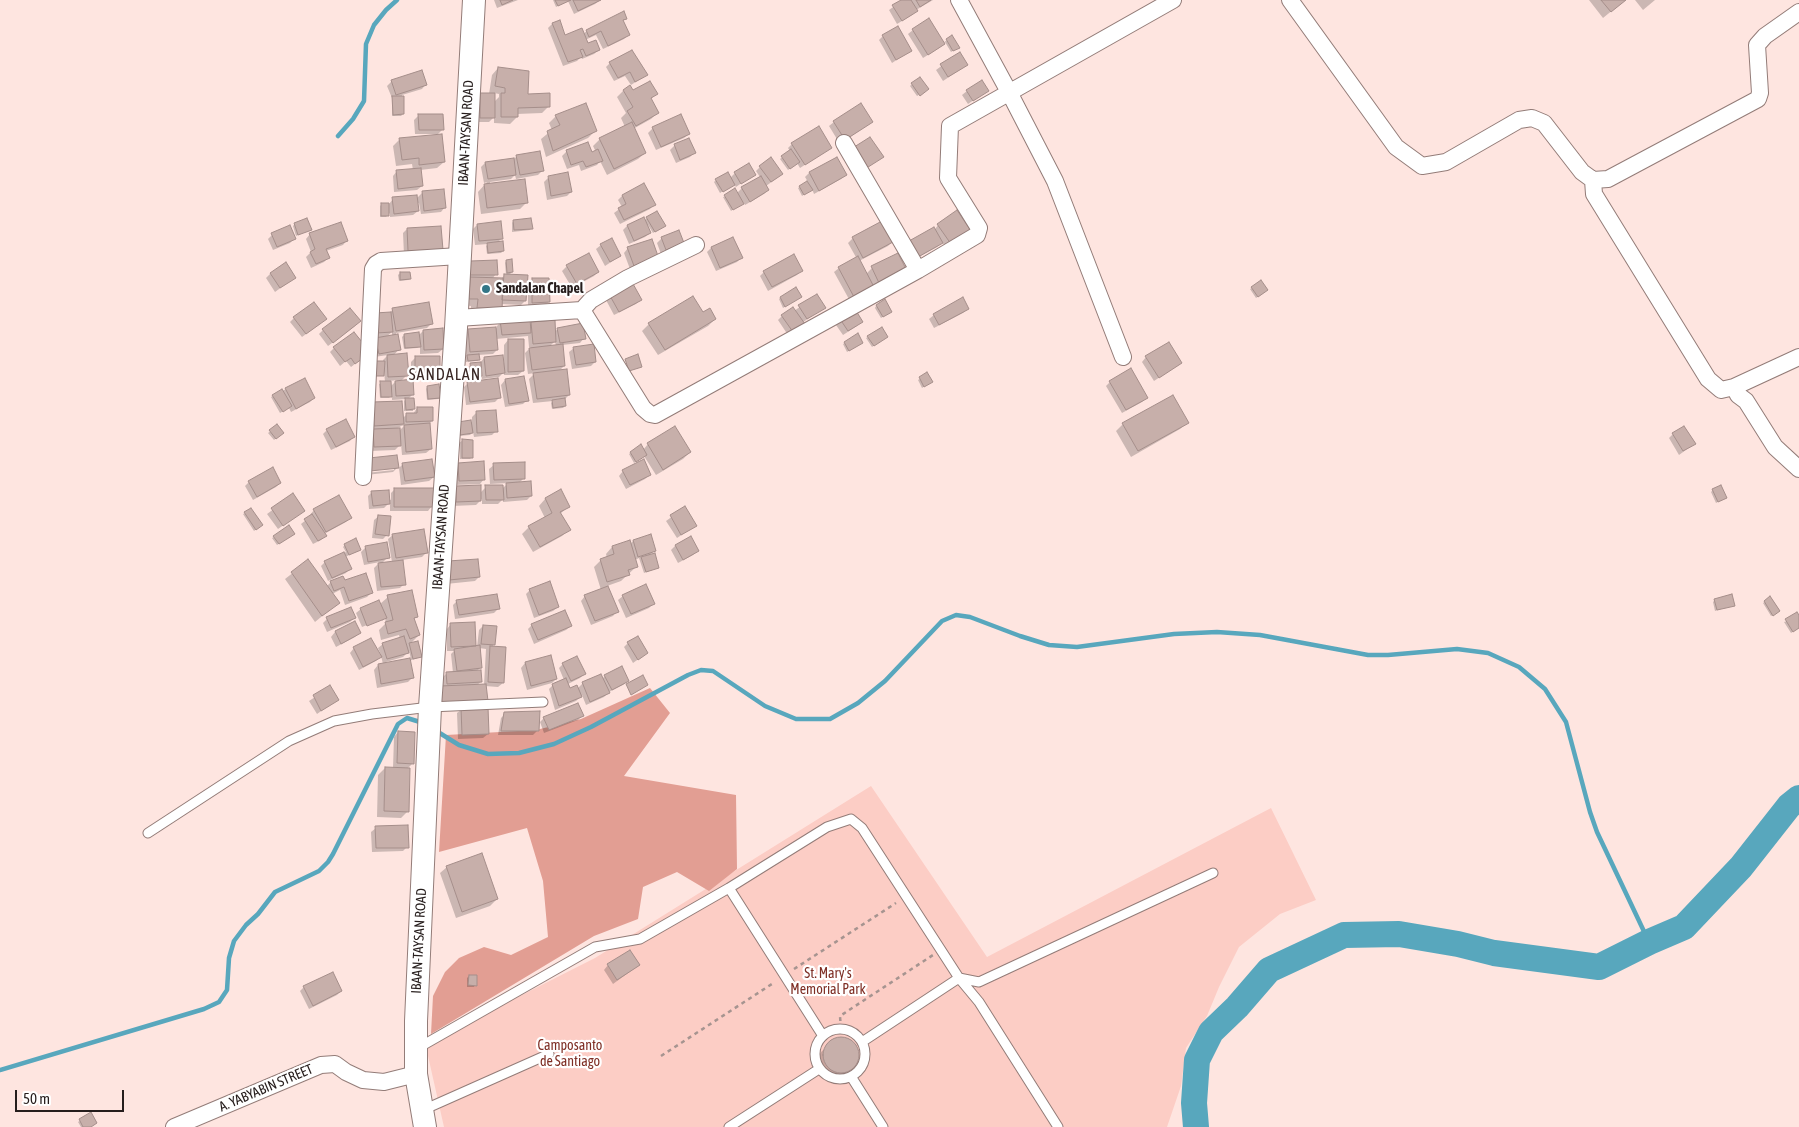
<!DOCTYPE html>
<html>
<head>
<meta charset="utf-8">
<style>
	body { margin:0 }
	#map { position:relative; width:1799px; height:1127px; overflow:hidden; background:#fee5e0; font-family:"Asap Condensed",sans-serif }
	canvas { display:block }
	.scale { position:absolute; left:15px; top:1090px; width:109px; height:22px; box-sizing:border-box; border:2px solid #261d1c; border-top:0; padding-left:6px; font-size:15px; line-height:18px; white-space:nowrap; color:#261d1c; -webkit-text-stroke:4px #fff; paint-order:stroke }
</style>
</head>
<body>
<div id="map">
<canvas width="1799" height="1127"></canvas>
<div class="scale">50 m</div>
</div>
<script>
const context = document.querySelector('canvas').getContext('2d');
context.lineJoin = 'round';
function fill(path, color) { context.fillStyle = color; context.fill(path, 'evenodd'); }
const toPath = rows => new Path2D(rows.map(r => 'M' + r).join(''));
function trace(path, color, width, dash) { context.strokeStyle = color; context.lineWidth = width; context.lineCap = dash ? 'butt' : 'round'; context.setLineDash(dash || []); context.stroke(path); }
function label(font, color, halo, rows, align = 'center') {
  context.font = font + ' "Asap Condensed",sans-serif'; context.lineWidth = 4.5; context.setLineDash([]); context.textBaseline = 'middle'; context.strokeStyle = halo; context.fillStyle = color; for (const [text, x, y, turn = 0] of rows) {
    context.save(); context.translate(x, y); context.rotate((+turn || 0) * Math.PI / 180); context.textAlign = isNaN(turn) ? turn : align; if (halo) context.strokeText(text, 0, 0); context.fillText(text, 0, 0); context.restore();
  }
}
fill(toPath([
	[871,786,987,957,1271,808,1316,900,1280,914,1239,947,1219,987,1207,1016,1186,1048,1181,1086,1167,1127,444,1127,426,1047,514,999,595,958]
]), '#fccdc5');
fill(toPath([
	[650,688,670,713,624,776,736,795,737,869,709,891,677,872,643,887,638,919,594,936,431,1034,433,996,445,972,459,958,484,947,511,955,548,937,543,881,527,828,439,852,446,735,536,730,581,719]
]), '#e29e93');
fill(toPath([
	[494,0,518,0,497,8],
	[553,0,600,0,595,4,574,14,568,1,556,7],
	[903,0,933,0,916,10,916,11,912,15,897,24,889,10],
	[1589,0,1625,0,1603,18],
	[1635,0,1655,0,1643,10],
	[626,18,622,22,628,35,624,39,603,49,596,35,585,40,587,45,599,50,594,54,582,59,581,57,577,61,563,66,548,28,552,24,560,22,564,36,583,34,587,31],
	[913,30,943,43,947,40,956,49,951,52,945,42,939,48,923,58,908,34],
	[883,36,910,51,892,63,879,40],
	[959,53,967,65,943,81,936,70],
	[610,63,646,75,631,85,625,76,614,81,606,67],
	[498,68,527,96,549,106,542,113,517,114,517,117,510,124,494,123,494,117,489,122,476,122,480,94,489,94,492,75],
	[494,93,499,94,499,97,494,102],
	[392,81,426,84,422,89,402,95,403,114,401,116,392,116,392,98,387,86],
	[912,84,925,91,917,96,910,86],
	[623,91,656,94,650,100,657,113,651,119,633,129,645,153,638,159,607,175,600,161,597,165,581,171,579,165,567,169,562,156,567,151,591,153,596,152,593,146,600,139,625,127,621,118,626,113,617,97],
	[967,91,987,91,968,104,962,95],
	[419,115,443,129,438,134,415,134,414,120],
	[556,116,595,131,588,138,546,157,541,139,552,130,549,123],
	[834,122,871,122,840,144,829,126],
	[653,128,689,134,684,138,656,150,648,133],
	[400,139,444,162,437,168,420,170,422,186,417,190,394,192,393,176,397,171,413,170,412,164,396,166,393,146],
	[689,140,694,153,690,157,676,163,670,150,674,146],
	[792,144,831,148,800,168,797,163,788,170,780,159,790,151,788,148],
	[517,156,542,171,538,175,516,179,515,175,511,179,490,182,490,185,526,203,520,209,481,214,478,192,487,182,484,183,481,167,485,163,514,159],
	[836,158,846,175,841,179,814,194,812,189,802,196,798,188,808,182,805,177,809,173],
	[760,167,777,178,766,186,768,190,764,194,745,205,743,202,731,211,723,197,736,194,742,188,760,177,756,171],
	[735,173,754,174,736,187,734,184,720,193,714,182,716,180,730,178],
	[548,178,571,192,567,196,547,200,544,182],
	[423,192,445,207,441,212,421,214,419,203,417,204,418,211,413,215,390,217,390,213,386,217,380,217,380,206,382,204,389,204,393,199,416,199],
	[622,196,654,204,650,209,620,224,614,213,622,207,618,200],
	[647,218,663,227,653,233,648,225,647,226,650,233,645,237,629,244,623,230,627,226,644,221],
	[513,221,531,228,530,230,512,232,512,223],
	[882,223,892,242,888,246,859,261,866,274,872,268,897,255,904,269,850,301,834,272,839,268,857,259,848,243,853,238],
	[295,224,310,230,296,236,293,226],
	[477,225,502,238,497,243,503,251,501,253,487,254,486,246,488,244,475,245,473,229],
	[938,225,969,231,946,248,942,242,937,247,913,260],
	[407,229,441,249,404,255,403,233],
	[678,232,683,243,661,254,657,243,661,239],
	[310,234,347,240,343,245,326,251,329,257,324,262,311,268,306,257,311,252,306,239],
	[272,235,294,239,290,243,273,250,268,239],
	[601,245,620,256,605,266,596,249],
	[628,248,657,256,630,269,624,253],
	[711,248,741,258,737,262,716,271,707,252],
	[588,254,598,272,594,276,572,288,562,271,567,266],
	[506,261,512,272,509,275,526,286,532,280,549,302,544,306,528,306,528,287,526,287,525,301,521,305,501,304,471,315,471,306,463,305,466,266,496,274,492,279,500,279,506,275,505,263],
	[801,271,797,275,768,291,760,276,764,272],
	[400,273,410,279,408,280,399,281,398,275],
	[270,274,294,278,275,292,266,278],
	[1252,288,1265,292,1256,298,1250,289],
	[610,295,640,300,636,304,614,315,606,300],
	[817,295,824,307,802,323,788,335,778,320,782,316,794,311],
	[800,297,783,308,779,299,780,298],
	[876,306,889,313,881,318,875,308],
	[393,309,431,324,427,328,396,333,399,349,394,355,407,375,401,381,413,394,408,399,413,399,413,411,404,411,404,401,406,399,392,400,392,395,389,398,380,398,379,384,385,382,383,360,388,355,374,357,372,343,379,337,372,337],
	[392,332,392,336,386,337],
	[397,380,390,387,390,381],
	[968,309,963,313,934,328,929,319,934,315],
	[703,314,715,319,708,326,658,355,642,331,649,324],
	[294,318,321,323,302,337,290,322],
	[841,320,857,326,843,335,836,325],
	[501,322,529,325,532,323,554,332,558,329,584,338,580,343,562,345,564,366,558,372,569,395,564,400,565,406,563,408,552,409,551,403,553,401,533,403,529,379,535,373,528,374,525,353,531,347,529,347,528,336,496,339,497,350,493,354,478,355,479,360,477,361,466,362,464,335,469,330,497,328,497,326],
	[555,341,556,346,549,347],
	[355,326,328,346,319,334,323,330],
	[423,331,443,349,438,353,420,354,420,346,417,348,404,349,402,337,404,335,418,336],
	[858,335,860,344,847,352,843,344],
	[868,337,885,338,872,347,866,338],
	[508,340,523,371,518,375,504,375,504,372,499,377,482,379,481,375,479,378,470,378,469,366,480,363,484,358,501,356,502,363,504,363,504,345],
	[334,348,360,360,351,367,346,361,340,366,330,352],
	[574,348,595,362,591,366,572,369,569,352],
	[1146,357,1181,363,1154,381,1142,362],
	[415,358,439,372,435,376,411,377,411,362],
	[927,374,929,383,922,388,918,380],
	[505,380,527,400,523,404,505,407,501,385],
	[1110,382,1147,397,1142,402,1122,413,1106,386],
	[468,383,499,398,495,402,466,405,464,387],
	[427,387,440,398,438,399,427,400,426,389],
	[286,389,314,398,310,402,291,412,289,408,280,413,271,397],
	[369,408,402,419,406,415,413,414,417,408,432,421,428,424,431,449,426,453,402,455,401,444,395,450,370,451],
	[405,425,399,431,397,429,401,426],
	[477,412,496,431,492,435,474,437,473,432,470,435,458,436,458,424,472,422,472,417],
	[1187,423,1180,429,1131,457,1116,431,1123,424],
	[277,426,282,433,274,440,268,433],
	[327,430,354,436,350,441,331,450,323,434],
	[1673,434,1694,444,1679,455,1669,438],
	[462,441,472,457,470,459,460,459,460,442],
	[648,444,690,452,683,459,656,475,644,456,634,463,629,454,640,446,643,450],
	[403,464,434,477,429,481,401,485,399,468],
	[459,464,484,479,480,484,455,485,454,468],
	[494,465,524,478,519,483,531,496,527,500,503,502,503,499,498,504,482,504,482,499,476,505,452,506,452,492,480,493,486,487,502,489,508,483,490,484,489,469],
	[394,467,397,468,393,472,366,475,366,473,394,470],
	[623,471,650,474,645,479,626,489,619,476],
	[249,482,280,483,276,487,253,500,245,486],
	[395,489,432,506,428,511,390,511,390,502,384,508,369,509,368,496,372,492,391,500,391,493],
	[1713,490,1725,498,1716,503,1711,492],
	[560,491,568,507,560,514,569,529,562,536,533,552,522,534,529,527,545,518,539,506,545,499],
	[293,495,304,511,278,529,267,514],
	[684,508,695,526,677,538,666,521],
	[314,510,350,517,346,522,324,534,325,535,321,540,313,544,301,524,311,516,310,515],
	[245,513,259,527,254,531,243,514],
	[379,516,387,535,383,539,372,538,374,520],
	[292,535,277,545,272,538,274,537],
	[393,535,426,553,422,557,402,560,404,584,400,588,377,591,374,568,380,562,364,565,361,552,365,548,388,557,382,563,392,562,388,539],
	[633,541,655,550,649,556,658,568,644,573,639,558,635,560,637,566,621,581,607,586,617,611,613,616,591,625,581,601,585,596,601,590,594,567,601,560,607,558,606,554,612,547,630,544],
	[345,545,358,551,345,557,350,568,346,573,328,581,321,566,325,562,346,552,343,547],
	[675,546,697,551,693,555,678,563,671,550],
	[308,561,326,587,331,582,344,582,371,593,367,597,345,605,340,590,332,594,338,603,315,622,285,579],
	[444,567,479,577,475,581,446,584],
	[530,590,558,607,553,611,534,618,526,594],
	[623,596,653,604,649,608,626,618,618,600],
	[388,597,417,616,413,620,419,635,410,644,421,657,409,661,412,678,408,682,377,688,374,670,378,665,383,664,381,656,376,661,359,670,350,653,354,648,381,655,378,648,383,644,400,639,399,635,381,640,379,630,386,623,385,618,382,621,382,619,362,627,356,613,361,609,380,604],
	[409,651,411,659,387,664,386,662,403,657],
	[1770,598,1776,613,1771,616,1763,603],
	[1715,600,1733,605,1715,611,1713,602],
	[457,601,498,609,494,613,455,619,453,605],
	[1799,617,1799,628,1791,633,1784,622],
	[354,618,350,622,327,632,323,623,327,619],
	[354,623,359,633,355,637,336,647,331,637,335,632],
	[451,624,475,647,477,647,479,630,483,626,495,628,493,647,503,683,498,687,485,686,438,708,442,678,446,674,453,673,451,654,454,651,447,651,447,629],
	[479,648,486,649,484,685,477,685,481,682,477,671,481,667],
	[532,625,571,626,566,630,534,644,528,629],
	[628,643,647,653,633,663,624,647],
	[525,663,556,679,552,683,527,690,521,668],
	[563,664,584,674,580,678,568,684,570,689,577,689,583,683,602,679,605,676,628,681,623,685,609,692,604,697,586,705,582,695,576,701,555,710,549,689,553,685,564,680,559,668],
	[330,687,337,700,317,714,309,701],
	[462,709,488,734,483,738,458,739,457,713],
	[505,714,537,731,533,735,498,735,501,718],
	[582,716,578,720,544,733,540,722,544,718],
	[398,732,412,764,407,769,408,811,401,818,377,817,378,775,385,768,393,768,394,737],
	[376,828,407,847,403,851,372,852,371,832],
	[447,867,497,899,490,906,456,918,440,873],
	[608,965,639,965,613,984,604,970],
	[469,976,475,985,474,987,467,987,467,978],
	[304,987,341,991,337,995,309,1009,300,991],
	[837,1039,845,1039,853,1043,857,1051,857,1059,845,1074,838,1079,829,1079,822,1074,817,1067,817,1058,822,1051],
	[90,1114,90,1127,81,1127,78,1122]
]), '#0003');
trace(toPath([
	[338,136,353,119,364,101,366,44,374,25,386,10,397,0],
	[438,732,459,745,488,754,519,753,554,744,591,727,688,675,701,670,713,671,765,706,796,719,830,719,858,703,885,681,942,621,956,615,970,617,1020,636,1049,645,1077,647,1174,634,1217,632,1260,635,1368,655,1388,655,1457,649,1488,653,1519,667,1545,689,1566,722,1590,812,1597,832,1649,942],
	[0,1070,204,1009,219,1002,227,990,229,958,234,941,246,925,258,914,275,892,319,871,328,862,333,854,398,724,407,718,420,722]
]), '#58a7bd', 4.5);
trace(toPath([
	[1196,1127,1194,1103,1197,1060,1211,1032,1237,1007,1269,970,1344,935,1399,934,1458,944,1494,953,1599,967,1649,942,1684,927,1741,867,1789,806,1799,798]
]), '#58a7bd', 26);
const building = toPath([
	[500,0,513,0,502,5,500,0],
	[555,0,571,0,558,6,555,0],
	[573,0,601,0,578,11,573,0],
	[901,0,911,0,918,11,902,21,892,5,901,0],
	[916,0,931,0,920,7,916,0],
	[1601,0,1626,0,1611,12,1601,0],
	[624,11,627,19,623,20,630,35,608,46,601,31,589,37,586,30,624,11],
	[929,18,945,44,928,55,912,29,929,18],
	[560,20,565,35,582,28,588,43,596,40,600,50,586,56,583,49,580,50,583,57,568,62,552,23,560,20],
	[898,26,912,51,896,60,882,35,898,26],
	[952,35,960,48,953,51,946,39,952,35],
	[632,50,648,75,635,82,630,72,618,78,609,62,632,50],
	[960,52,968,65,948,77,940,64,960,52],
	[498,67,529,71,528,94,550,93,550,107,518,108,518,117,501,117,501,93,505,93,505,88,495,86,498,67],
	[422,70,427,85,396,95,391,80,422,70],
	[920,77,929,89,920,96,911,83,920,77],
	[982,80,989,91,973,101,966,90,982,80],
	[650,81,658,94,651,98,659,113,636,126,627,111,633,107,623,90,630,85,633,90,650,81],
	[480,93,495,93,495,118,480,118,480,93],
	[392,96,404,96,404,114,393,115,392,96],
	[586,103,597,131,553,151,547,131,560,125,555,115,586,103],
	[861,103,873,122,845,140,833,121,861,103],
	[418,114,443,114,444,130,419,130,418,114],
	[681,114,690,134,661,147,652,127,681,114],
	[632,122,646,153,614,169,599,138,632,122],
	[819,126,832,148,805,165,791,143,819,126],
	[442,134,445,162,419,165,419,158,402,160,399,138,442,134],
	[870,137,884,157,865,169,851,149,870,137],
	[689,138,696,153,680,160,674,144,689,138],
	[588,142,592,152,598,149,603,161,586,167,583,161,571,165,566,150,588,142],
	[791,149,800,162,790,169,781,156,791,149],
	[540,151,544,171,520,175,516,155,540,151],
	[771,157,783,174,771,182,759,166,771,157],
	[837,157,847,175,819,191,809,172,837,157],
	[514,158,516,175,488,179,485,162,514,158],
	[749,163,756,175,741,184,734,172,749,163],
	[421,168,423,186,398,189,396,170,421,168],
	[568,172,572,192,551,196,548,176,568,172],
	[728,172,735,185,723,192,715,179,728,172],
	[761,176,769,190,750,202,741,187,761,176],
	[525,179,528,203,487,208,484,184,525,179],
	[807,181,813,190,804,195,799,186,807,181],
	[644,183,656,205,624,220,618,208,626,204,622,195,644,183],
	[735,188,744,204,733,210,724,195,735,188],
	[444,189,446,208,424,211,422,191,444,189],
	[417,195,419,211,394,214,392,197,417,195],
	[381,203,389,203,389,216,381,216,381,203],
	[957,210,971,231,951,244,937,224,957,210],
	[657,211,666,226,655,232,646,217,657,211],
	[644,217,651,233,634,241,627,225,644,217],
	[307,218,312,230,298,235,294,223,307,218],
	[531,218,533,229,514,230,513,220,531,218],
	[501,221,503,239,479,241,477,224,501,221],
	[882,221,893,242,863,258,852,237,882,221],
	[341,222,348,241,326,249,330,258,316,264,310,252,315,249,309,233,341,222],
	[290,225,296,239,277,247,271,233,290,225],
	[441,226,443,250,408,251,407,228,441,226],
	[934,227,943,243,918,257,909,241,934,227],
	[679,230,684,243,666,250,661,237,679,230],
	[733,237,743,258,720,268,711,247,733,237],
	[612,238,621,256,610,262,600,244,612,238],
	[652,239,658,256,634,266,627,247,652,239],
	[503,241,504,251,488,253,487,243,503,241],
	[589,253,599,272,577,284,566,265,589,253],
	[898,253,906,269,879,283,871,266,898,253],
	[794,254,803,271,772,287,763,271,794,254],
	[858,256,874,287,854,297,838,267,858,256],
	[512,259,513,272,507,273,506,260,512,259],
	[497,260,498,275,470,275,470,261,497,260],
	[286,262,296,278,280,288,270,273,286,262],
	[400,272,410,272,411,279,400,280,400,272],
	[504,274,528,275,526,301,502,300,504,274],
	[470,277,503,278,502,312,493,309,477,308,478,299,469,299,470,277],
	[532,278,549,278,550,302,532,303,532,278],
	[1261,280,1268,290,1258,297,1251,287,1261,280],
	[632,282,642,300,619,312,609,294,632,282],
	[796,287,802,297,785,307,780,297,796,287],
	[817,294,826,308,807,319,798,305,817,294],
	[693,296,703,312,710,308,716,319,665,350,648,323,693,296],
	[963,297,969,309,939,325,933,314,963,297],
	[885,299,892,312,883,317,876,305,885,299],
	[314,302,327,319,306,334,293,317,314,302],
	[429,302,433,324,396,331,392,308,429,302],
	[793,307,805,324,793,332,781,315,793,307],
	[350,308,361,321,333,343,322,329,350,308],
	[855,309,863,322,848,331,840,319,855,309],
	[391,312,393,332,376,333,375,313,391,312],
	[530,318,531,333,502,335,500,320,530,318],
	[555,320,556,342,533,344,531,322,555,320],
	[583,323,586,339,560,343,557,328,583,323],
	[496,327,498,350,470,352,468,329,496,327],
	[882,327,888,337,874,346,867,336,882,327],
	[443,328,444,349,424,350,423,330,443,328],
	[354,332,366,347,366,356,355,364,351,358,345,362,333,347,354,332],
	[419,332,421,347,405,348,404,334,419,332],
	[858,333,863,343,849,351,844,342,858,333],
	[398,334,401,350,379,354,375,338,398,334],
	[508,339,524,339,524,371,508,372,508,339],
	[1169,342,1182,363,1159,378,1145,356,1169,342],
	[563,344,565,366,532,370,529,348,563,344],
	[594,344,596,362,576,365,573,347,594,344],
	[407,353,409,376,388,377,387,355,407,353],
	[479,354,480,360,468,361,467,355,479,354],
	[638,354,642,367,629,371,625,359,638,354],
	[503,355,505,373,486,376,484,357,503,355],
	[415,356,440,356,440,373,415,373,415,356],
	[374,361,385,361,384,376,373,376,374,361],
	[481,362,482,376,471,377,470,363,481,362],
	[1131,368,1148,398,1126,410,1109,381,1131,368],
	[567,369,570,395,537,399,533,373,567,369],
	[927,372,933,382,924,387,919,377,927,372],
	[524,376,529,401,509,404,505,379,524,376],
	[305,378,315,398,296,409,285,388,305,378],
	[498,378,501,398,470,402,467,382,498,378],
	[413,379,414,395,396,396,395,381,413,379],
	[380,381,391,381,392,397,381,397,380,381],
	[439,384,441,398,428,399,427,386,439,384],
	[282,389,292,406,283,412,272,395,282,389],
	[1173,395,1189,423,1138,451,1122,423,1173,395],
	[405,398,414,398,415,409,406,410,405,398],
	[565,398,566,406,553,408,552,400,565,398],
	[402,401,404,424,374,426,372,402,402,401],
	[417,407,433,407,433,421,406,422,406,413,417,413,417,407],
	[496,410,498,432,477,433,476,411,496,410],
	[346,419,355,437,336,447,326,429,346,419],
	[471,420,473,433,460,435,458,422,471,420],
	[430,423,432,449,406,452,404,425,430,423],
	[277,424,284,433,276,439,269,430,277,424],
	[675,426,691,452,663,470,647,443,675,426],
	[1684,426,1696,444,1683,451,1672,433,1684,426],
	[400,428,401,446,374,447,373,429,400,428],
	[462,439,473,440,473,458,462,458,462,439],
	[641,444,647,455,636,462,630,452,641,444],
	[397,455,399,468,370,471,369,458,397,455],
	[432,459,435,477,405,481,402,463,432,459],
	[644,459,651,475,630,485,622,470,644,459],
	[484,461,485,480,459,481,458,463,484,461],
	[525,462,525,479,494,480,493,463,525,462],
	[273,467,281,483,257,497,248,481,273,467],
	[531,481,532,496,507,498,506,483,531,481],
	[481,485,481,501,456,502,456,486,481,485],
	[485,485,503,485,504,500,486,500,485,485],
	[1721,485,1727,498,1718,502,1712,489,1721,485],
	[394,488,434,488,434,507,394,507,394,488],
	[561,489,570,507,560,512,571,530,540,547,528,526,552,513,545,498,561,489],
	[389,490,390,504,373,506,371,491,389,490],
	[293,493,305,511,283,526,271,508,293,493],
	[339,495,352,518,326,532,313,509,339,495],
	[685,506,697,526,681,535,670,515,685,506],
	[251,508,263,525,256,530,244,512,251,508],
	[312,514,327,536,318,541,304,519,312,514],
	[378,515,391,516,389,536,375,534,378,515],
	[289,525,295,534,279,544,273,536,289,525],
	[424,529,428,553,396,558,392,534,424,529],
	[651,534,656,551,638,557,633,540,651,534],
	[691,536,699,551,683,560,675,545,691,536],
	[356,538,361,550,349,555,344,544,356,538],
	[630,540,638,567,628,570,630,575,607,582,600,559,614,554,612,546,630,540],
	[387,542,390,558,368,562,365,546,387,542],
	[344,552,352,569,332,578,324,561,344,552],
	[655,553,659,568,646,572,641,557,655,553],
	[308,559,340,603,322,616,291,572,308,559],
	[478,559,480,577,449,580,448,561,478,559],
	[403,560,406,585,381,587,378,563,403,560],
	[366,573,373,593,349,601,344,587,334,591,330,581,343,576,345,580,366,573],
	[550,581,559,607,539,615,529,589,550,581],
	[646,584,655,604,631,614,622,595,646,584],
	[608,586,619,612,595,621,584,595,608,586],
	[412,590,418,617,414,618,420,635,410,639,406,629,388,634,385,622,393,620,387,595,412,590],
	[497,594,500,609,459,615,456,600,497,594],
	[1732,594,1735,606,1717,610,1714,599,1732,594],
	[1770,596,1780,611,1773,616,1764,601,1770,596],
	[379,600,387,618,367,626,360,608,379,600],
	[351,607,356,618,331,628,326,617,351,607],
	[565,610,572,626,538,640,531,624,565,610],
	[1797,612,1799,615,1799,628,1793,632,1785,619,1797,612],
	[355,621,361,633,341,644,335,631,355,621],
	[475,622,476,646,451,647,450,623,475,622],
	[483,625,497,626,495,645,481,644,483,625],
	[404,636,409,653,387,659,382,643,404,636],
	[638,636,648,653,638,660,627,642,638,636],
	[371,638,382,657,363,667,353,647,371,638],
	[418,641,422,657,413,659,409,643,418,641],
	[480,645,482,668,457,671,454,649,480,645],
	[490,646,506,647,504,683,488,682,490,646],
	[551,655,557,679,531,686,525,662,551,655],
	[577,656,586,674,571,681,562,663,577,656],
	[410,658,414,678,381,684,378,664,410,658],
	[622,666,629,681,612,690,604,675,622,666],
	[481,670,482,682,447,684,446,672,481,670],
	[601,674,610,693,590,702,582,682,601,674],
	[643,675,648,685,631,695,626,684,643,675],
	[566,678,570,688,577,685,582,697,559,706,552,684,566,678],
	[486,684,488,701,442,704,440,686,486,684],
	[330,685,339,700,321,711,313,695,330,685],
	[578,703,584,716,549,730,543,717,578,703],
	[488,707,489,734,462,735,461,708,488,707],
	[540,711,539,731,501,731,504,712,540,711],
	[398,731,415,732,414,764,397,763,398,731],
	[385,767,410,768,409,812,384,811,385,767],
	[408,825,409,848,376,848,375,826,408,825],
	[482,853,498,899,462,912,446,866,482,853],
	[630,950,640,965,617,980,607,964,630,950],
	[333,972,342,991,313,1006,303,986,333,972],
	[469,975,477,975,477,986,468,985,469,975],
	'823 1055a18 18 0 1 1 36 0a18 18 0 1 1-36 0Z',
	[91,1112,97,1123,91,1127,83,1127,79,1119,91,1112]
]);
fill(building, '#c7afaa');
trace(building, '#a58e8a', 1);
const service = toPath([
	[148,833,289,741,334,721,372,714,430,707,543,702],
	[729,888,823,1036],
	'815 1054a25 25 0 1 1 50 0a25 25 0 1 1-50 0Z',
	[862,1042,959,978,979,982,1213,873],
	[418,1048,595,947,640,939,729,888,827,827,851,819,862,828,959,978,979,1002,1058,1127],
	[852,1078,883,1127],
	[423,1110,549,1054],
	[729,1127,819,1069]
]);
const minor = toPath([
	[959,0,1009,92,1055,181,1123,357],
	[1290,0,1396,147,1422,166,1446,162,1519,120,1532,118,1544,123,1582,172,1593,180,1608,179,1758,99,1760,93,1757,45,1765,36,1799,12],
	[844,143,918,270],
	[1593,180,1594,194,1708,379,1721,390,1734,387,1799,357],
	[582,310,591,300,628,278,696,245],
	[457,318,582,310,643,408,650,414,655,415,918,270,977,235,979,228,948,178,950,126,1173,0],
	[1734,387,1738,395,1746,401,1775,447,1799,469],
	[363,477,373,269,376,264,381,261,459,256],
	[174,1127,321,1065,335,1064,346,1072,363,1080,384,1082,416,1074]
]);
const secondary = toPath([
	[425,1127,416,1074,416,1021,430,707,456,328,474,0]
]);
trace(service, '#937c78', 11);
trace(minor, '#937c78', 18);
trace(secondary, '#937c78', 24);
trace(toPath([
	[794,969,896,903],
	[841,1029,840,1016,933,955],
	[661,1056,775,982]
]), '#a69490', 2.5, [4, 4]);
trace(service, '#fff', 9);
trace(minor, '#fff', 16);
trace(secondary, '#fff', 22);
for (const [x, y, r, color] of [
	[486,289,5,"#337687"]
]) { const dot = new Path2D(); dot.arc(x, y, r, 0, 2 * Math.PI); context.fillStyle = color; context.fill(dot); trace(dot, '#fff', 2); }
label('14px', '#261d1c', '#fff', [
	["IBAAN-TAYSAN ROAD",466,133,-87],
	["IBAAN-TAYSAN ROAD",441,537,-86],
	["IBAAN-TAYSAN ROAD",419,941,-87],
	["A. YABYABIN STREET",266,1088,-23]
]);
label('bold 14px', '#261d1c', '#fff', [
	["Sandalan Chapel",496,289]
], 'left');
label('14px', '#7e2e24', '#fff', [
	["St. Mary's",828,974],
	["Memorial Park",828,990],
	["Camposanto",570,1046],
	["de Santiago",570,1062]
]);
context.letterSpacing = '1px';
label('16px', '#382623', '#fff', [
	["SANDALAN",445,375]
]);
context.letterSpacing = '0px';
</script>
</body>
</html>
